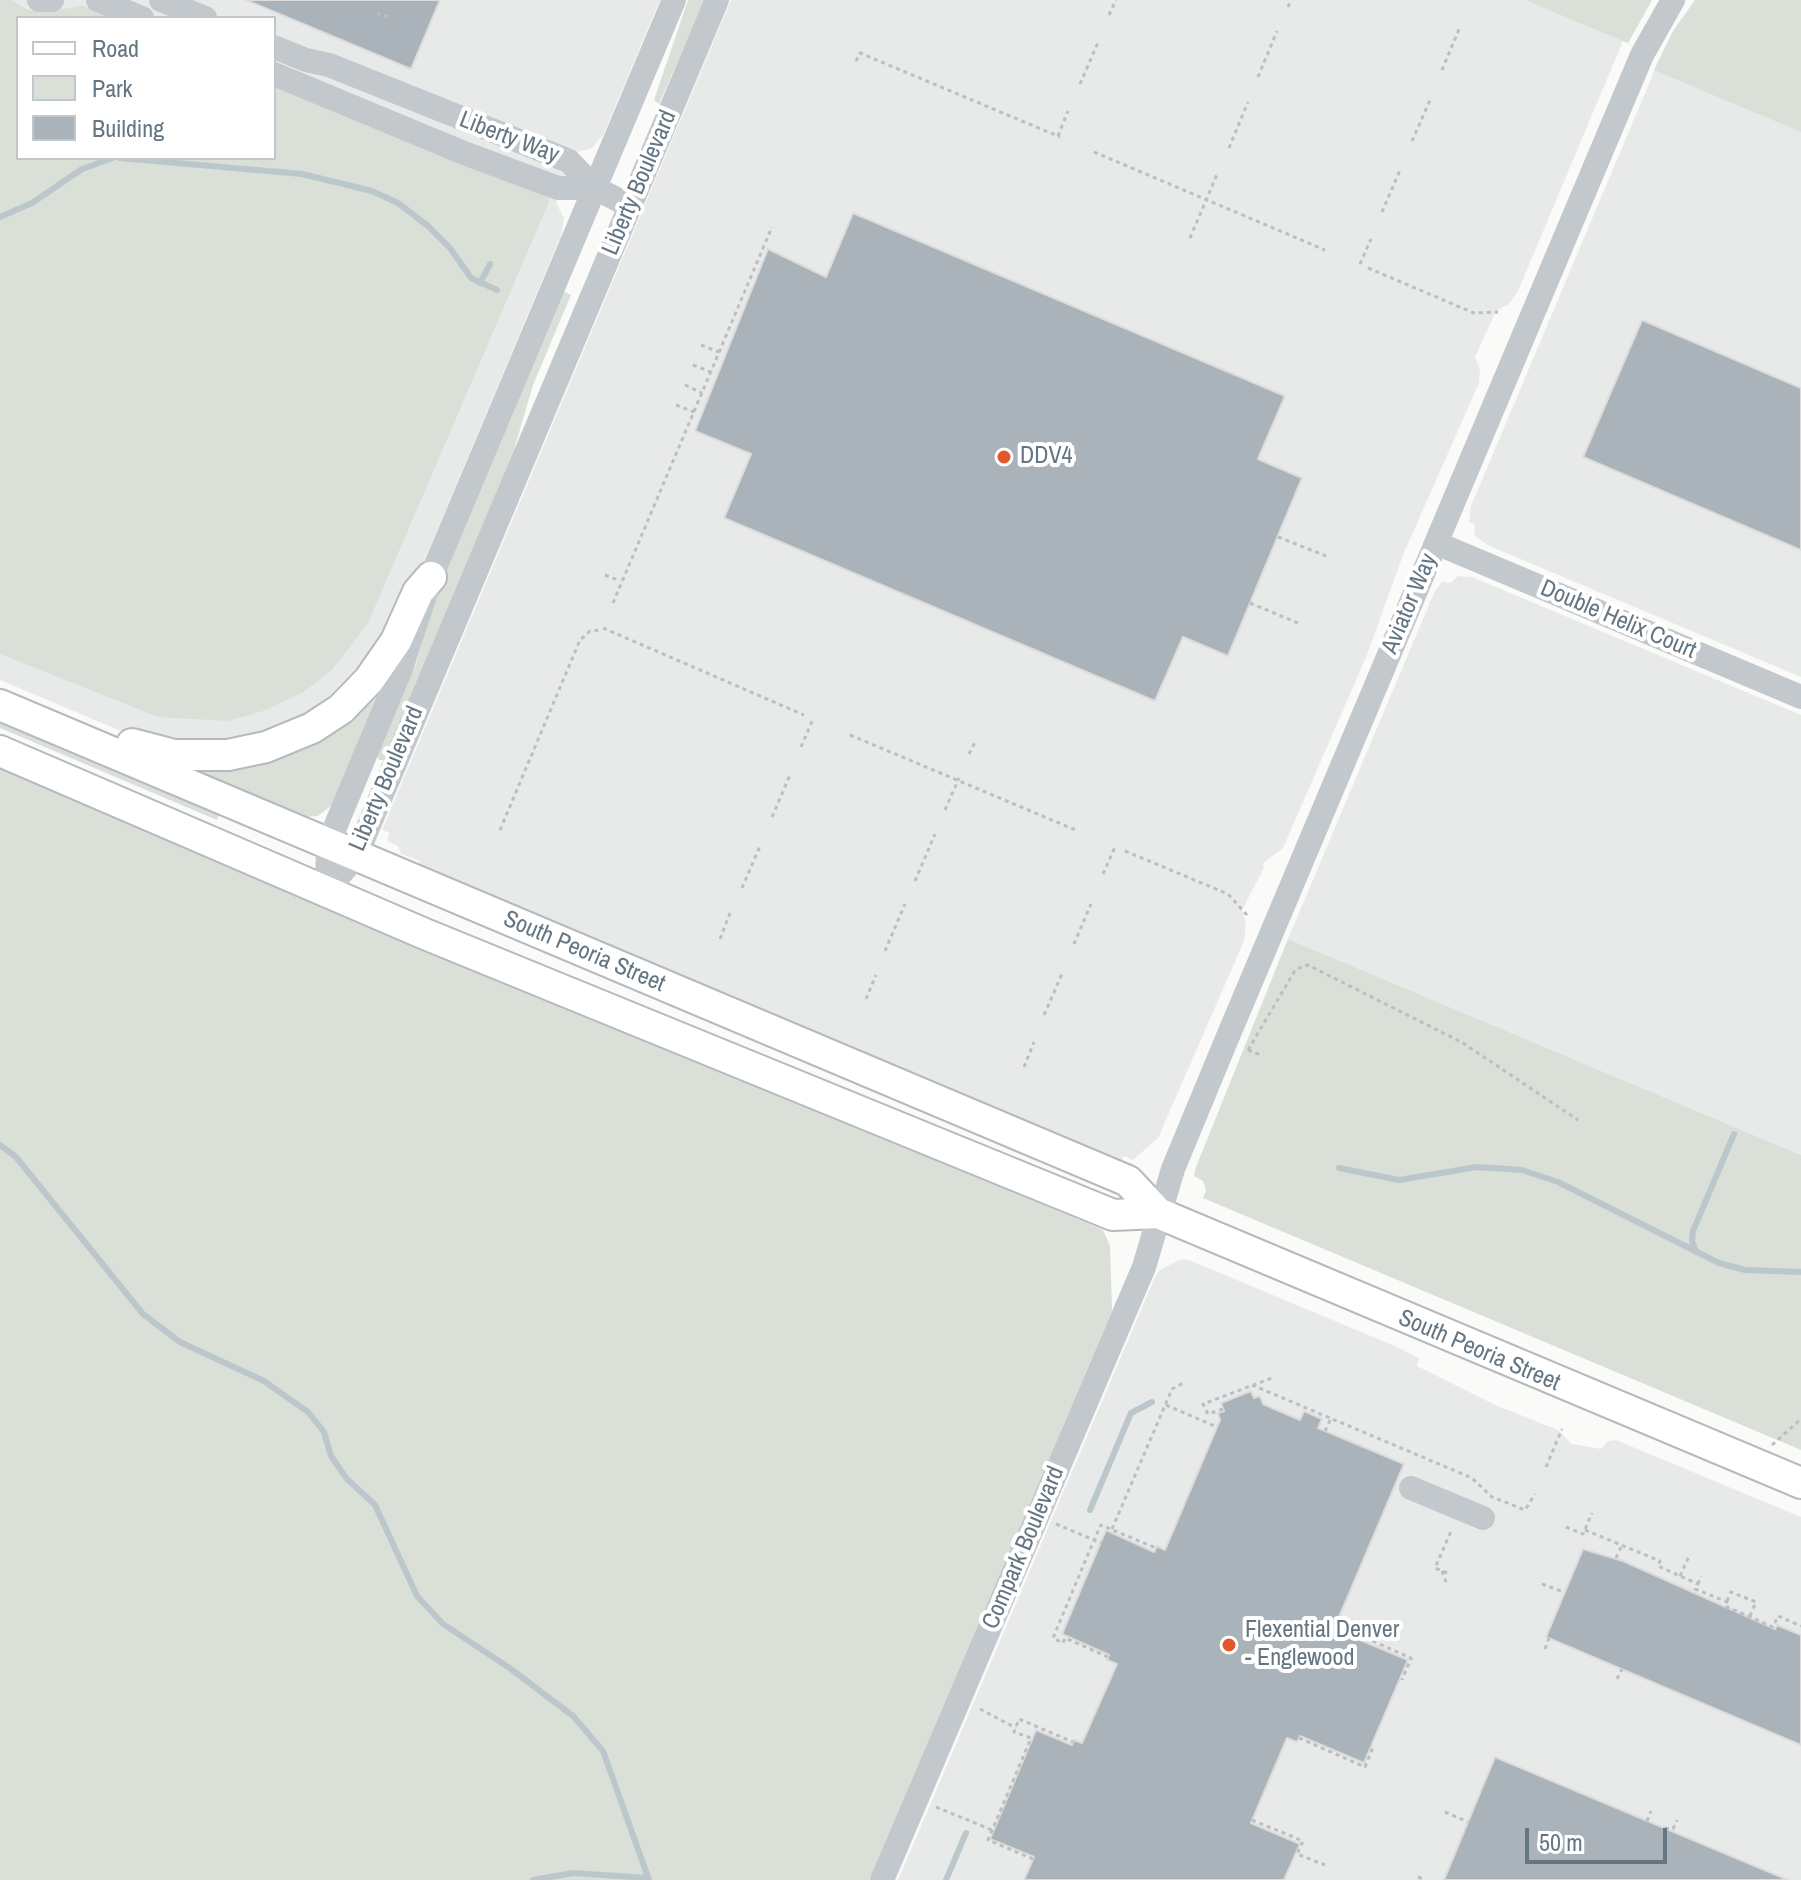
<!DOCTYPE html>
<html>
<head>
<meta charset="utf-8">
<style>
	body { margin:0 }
	#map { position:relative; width:1801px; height:1880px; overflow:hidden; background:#fafaf8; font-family:"Archivo Narrow",sans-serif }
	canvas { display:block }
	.legend { position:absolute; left:16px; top:16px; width:260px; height:144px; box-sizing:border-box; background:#fff; border:2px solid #c1c8cd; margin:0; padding:10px 14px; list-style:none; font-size:24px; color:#657683 }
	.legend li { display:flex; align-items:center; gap:16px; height:40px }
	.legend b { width:40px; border:2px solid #c1c8cd }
	.scale { position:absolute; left:1525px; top:1828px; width:142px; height:36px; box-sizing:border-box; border:4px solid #657683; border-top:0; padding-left:10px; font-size:24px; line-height:28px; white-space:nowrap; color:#657683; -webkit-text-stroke:6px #fff; paint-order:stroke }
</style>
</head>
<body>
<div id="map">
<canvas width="1801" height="1880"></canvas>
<ul class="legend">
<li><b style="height:10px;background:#fff"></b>Road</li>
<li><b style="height:22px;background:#dadfd7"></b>Park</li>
<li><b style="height:22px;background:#aab3b9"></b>Building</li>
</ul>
<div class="scale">50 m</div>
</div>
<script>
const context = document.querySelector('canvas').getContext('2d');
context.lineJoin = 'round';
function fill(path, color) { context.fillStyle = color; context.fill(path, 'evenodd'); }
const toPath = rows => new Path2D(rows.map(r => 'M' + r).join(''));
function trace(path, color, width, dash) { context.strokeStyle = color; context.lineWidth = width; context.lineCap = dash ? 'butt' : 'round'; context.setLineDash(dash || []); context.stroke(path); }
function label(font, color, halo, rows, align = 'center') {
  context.font = font + ' "Archivo Narrow",sans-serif'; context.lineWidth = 8; context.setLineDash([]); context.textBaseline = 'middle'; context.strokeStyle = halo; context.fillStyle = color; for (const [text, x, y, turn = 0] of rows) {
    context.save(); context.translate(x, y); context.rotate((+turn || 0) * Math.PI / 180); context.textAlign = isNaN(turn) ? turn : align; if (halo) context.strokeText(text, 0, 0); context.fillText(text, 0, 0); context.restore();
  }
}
fill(toPath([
	[0,0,660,0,603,135,592,148,577,152,556,203,564,218,561,235,405,607,377,658,303,722,216,747,128,734,0,680],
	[18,18,274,18,274,158,18,158],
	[731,0,1652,0,1628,43,1623,41,1518,291,1509,304,1496,311,1475,357,1480,369,1479,383,1403,555,1367,655,1283,848,1263,863,1264,868,1242,910,1246,923,1244,941,1158,1138,1133,1160,1124,1156,1120,1165,417,868,420,861,401,854,398,846,387,841,390,833,382,830],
	[1695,0,1801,0,1801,677,1487,545,1474,535,1475,524,1469,522,1471,506,1659,60],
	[1458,576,1472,577,1801,715,1801,1155,1288,939,1434,593,1442,582,1450,583],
	[1179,1260,1189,1260,1397,1347,1419,1358,1417,1366,1493,1404,1558,1430,1572,1444,1601,1449,1608,1441,1616,1440,1801,1517,1801,1880,898,1880,1155,1277,1160,1270]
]), '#e8e9e9');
fill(toPath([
	[0,0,11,0,28,10,46,12,82,6,118,18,18,18,18,158,274,158,274,84,546,193,549,202,368,623,331,671,302,693,263,711,228,721,158,717,0,654],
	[688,0,705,0,659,104,654,100],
	[1525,0,1652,0,1628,43],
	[1695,0,1801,0,1801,132,1654,70,1673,31],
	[563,291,571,295,533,385,511,460,384,760,379,760,377,756,416,664,440,584],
	[380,688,332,805,318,816,303,817,187,769],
	[0,717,221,811,217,820,0,728],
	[0,765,1103,1230,1110,1246,1112,1311,869,1880,0,1880],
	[1288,939,1801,1155,1801,1450,1203,1198,1206,1190,1203,1181,1194,1176,1196,1167]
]), '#dadfd7');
trace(toPath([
	[120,158,302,174,372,191,398,203,428,226,450,248,471,278,497,290],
	[0,217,32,203,82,169,113,158],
	[480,283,490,264],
	[0,1145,16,1157,143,1314,180,1342,264,1381,308,1412,324,1432,331,1456,347,1479,375,1505,417,1596,443,1624,511,1669,573,1716,603,1751,649,1880],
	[1339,1168,1399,1180,1477,1167,1522,1170,1558,1182,1719,1263,1745,1270,1801,1272],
	[1696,1252,1692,1241,1693,1231,1734,1134],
	[1090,1510,1131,1413,1152,1402],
	[533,1880,573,1873,648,1878],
	[946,1880,966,1833]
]), '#bbc7cb', 6);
const building = toPath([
	[246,0,440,0,411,69,246,0],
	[853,213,1285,396,1258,459,1302,478,1228,656,1183,637,1155,701,724,518,751,454,695,431,768,249,826,277,853,213],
	[1642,320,1801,388,1801,550,1583,457,1642,320],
	[1251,1391,1254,1398,1260,1396,1263,1404,1300,1420,1304,1411,1322,1419,1318,1428,1404,1464,1334,1629,1408,1660,1364,1763,1300,1736,1297,1742,1287,1738,1251,1823,1300,1844,1284,1880,1024,1880,1034,1857,990,1839,1036,1730,1072,1745,1074,1740,1082,1743,1117,1664,1107,1660,1109,1655,1062,1634,1106,1530,1154,1552,1157,1546,1165,1550,1220,1420,1218,1413,1224,1411,1221,1403,1251,1391],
	[1583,1549,1623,1561,1775,1629,1777,1625,1801,1635,1801,1745,1546,1637,1583,1549],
	[1495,1757,1788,1880,1444,1880,1495,1757]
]);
fill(building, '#aab3b9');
trace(building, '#dcdcda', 2);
const major = toPath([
	[0,705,1128,1181,1158,1213,1801,1483],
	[132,744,174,755,228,755,266,747,312,728,341,709,369,680,396,641,418,592,431,577],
	[0,751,425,934,1113,1215,1158,1213]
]);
trace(major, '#b5babe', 34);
trace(toPath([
	[1288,7,1291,0],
	[377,13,391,18],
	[1109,15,1116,0],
	[856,61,860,53,1060,137],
	[1442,70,1460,27],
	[1258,77,1277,31],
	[1080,84,1099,40],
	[1058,136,1068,111],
	[1412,141,1431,98],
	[1229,148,1248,102],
	[1094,152,1325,250],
	[1382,212,1401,168],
	[1190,238,1218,172],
	[1360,264,1371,239],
	[1368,268,1474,313,1498,312],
	[701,345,719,352],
	[693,365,711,372],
	[685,385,702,393],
	[676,405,694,412],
	[1278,537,1326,556],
	[605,575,620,581],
	[613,603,772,227],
	[1250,603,1298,623],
	[603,628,804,715],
	[850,735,1078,831],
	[801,747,813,719],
	[969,754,975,742],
	[945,810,959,778],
	[772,817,790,775],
	[500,830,580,640,590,631,601,630],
	[1125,851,1228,894,1246,914,1249,912],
	[1103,874,1115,847],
	[915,881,935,834],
	[742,888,760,846],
	[720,939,730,913],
	[1074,944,1091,904],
	[885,951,905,904],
	[866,999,876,975],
	[1044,1015,1062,974],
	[1248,1050,1296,969,1308,965,1463,1043,1578,1120],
	[1248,1050,1263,1056],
	[1024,1067,1034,1042],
	[1252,1385,1472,1478,1492,1497,1525,1510,1535,1494],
	[1166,1405,1217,1427],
	[1223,1409,1208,1414,1203,1404,1272,1378],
	[1325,1431,1331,1418],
	[1772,1445,1801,1419],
	[1546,1467,1562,1429],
	[1056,1524,1101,1543],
	[1566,1527,1583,1534,1592,1513],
	[1112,1529,1172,1389,1185,1382],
	[1585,1530,1660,1561,1658,1566,1698,1584,1695,1589,1727,1602,1725,1606,1773,1627,1778,1616,1801,1626],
	[1616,1558,1622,1545],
	[1442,1571,1446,1582],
	[1447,1573,1435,1568,1452,1529],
	[1680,1576,1690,1554],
	[1542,1584,1564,1592],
	[1698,1584,1701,1576],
	[1727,1601,1731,1592,1756,1602,1750,1616],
	[1336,1625,1411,1658,1402,1680],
	[1545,1649,1549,1638],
	[1108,1657,1065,1638,1063,1643,1053,1638,1094,1540,1101,1525,1156,1548],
	[1617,1679,1622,1669],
	[980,1709,1016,1728],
	[1299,1738,1365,1767,1374,1745],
	[936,1807,992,1830],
	[1445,1812,1468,1822],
	[1252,1820,1303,1841,1297,1854,1325,1865],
	[1647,1821,1651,1811],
	[1665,1828,1673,1829,1677,1820],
	[1033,1859,988,1840,1031,1738,1014,1732,1019,1719,1073,1742],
	[1418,1877,1425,1880]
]), '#bbbfc2', 3, [4, 4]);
trace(toPath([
	[39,0,52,0],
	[98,0,142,18],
	[161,0,205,18],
	[274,47,306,60,329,65,569,161,595,188,630,206],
	[274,74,464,153,558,188,595,188],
	[1436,543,1801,697],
	[327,890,356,856,717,0],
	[327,890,328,844,401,669,431,577,674,0],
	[1411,1488,1483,1518],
	[882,1880,1144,1267,1173,1169,1226,1041,1642,55,1673,0]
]), '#c3c8cc', 24);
trace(major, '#fff', 30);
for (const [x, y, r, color] of [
	[1004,457,8,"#e4572e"],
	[1229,1645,8,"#e4572e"]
]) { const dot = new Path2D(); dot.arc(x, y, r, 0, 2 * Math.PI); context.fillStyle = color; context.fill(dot); trace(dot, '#fff', 3); }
label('24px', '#657683', '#fff', [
	["Liberty Way",509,138,21],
	["Liberty Boulevard",640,183,-67],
	["Aviator Way",1410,604,-67],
	["Double Helix Court",1618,620,23],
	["Liberty Boulevard",387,779,-67],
	["South Peoria Street",584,952,23],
	["South Peoria Street",1479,1351,23],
	["Compark Boulevard",1024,1548,-67]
]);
label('24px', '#657683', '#fff', [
	["DDV4",1020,457],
	["Flexential Denver",1245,1631],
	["- Englewood",1245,1659]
], 'left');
</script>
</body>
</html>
